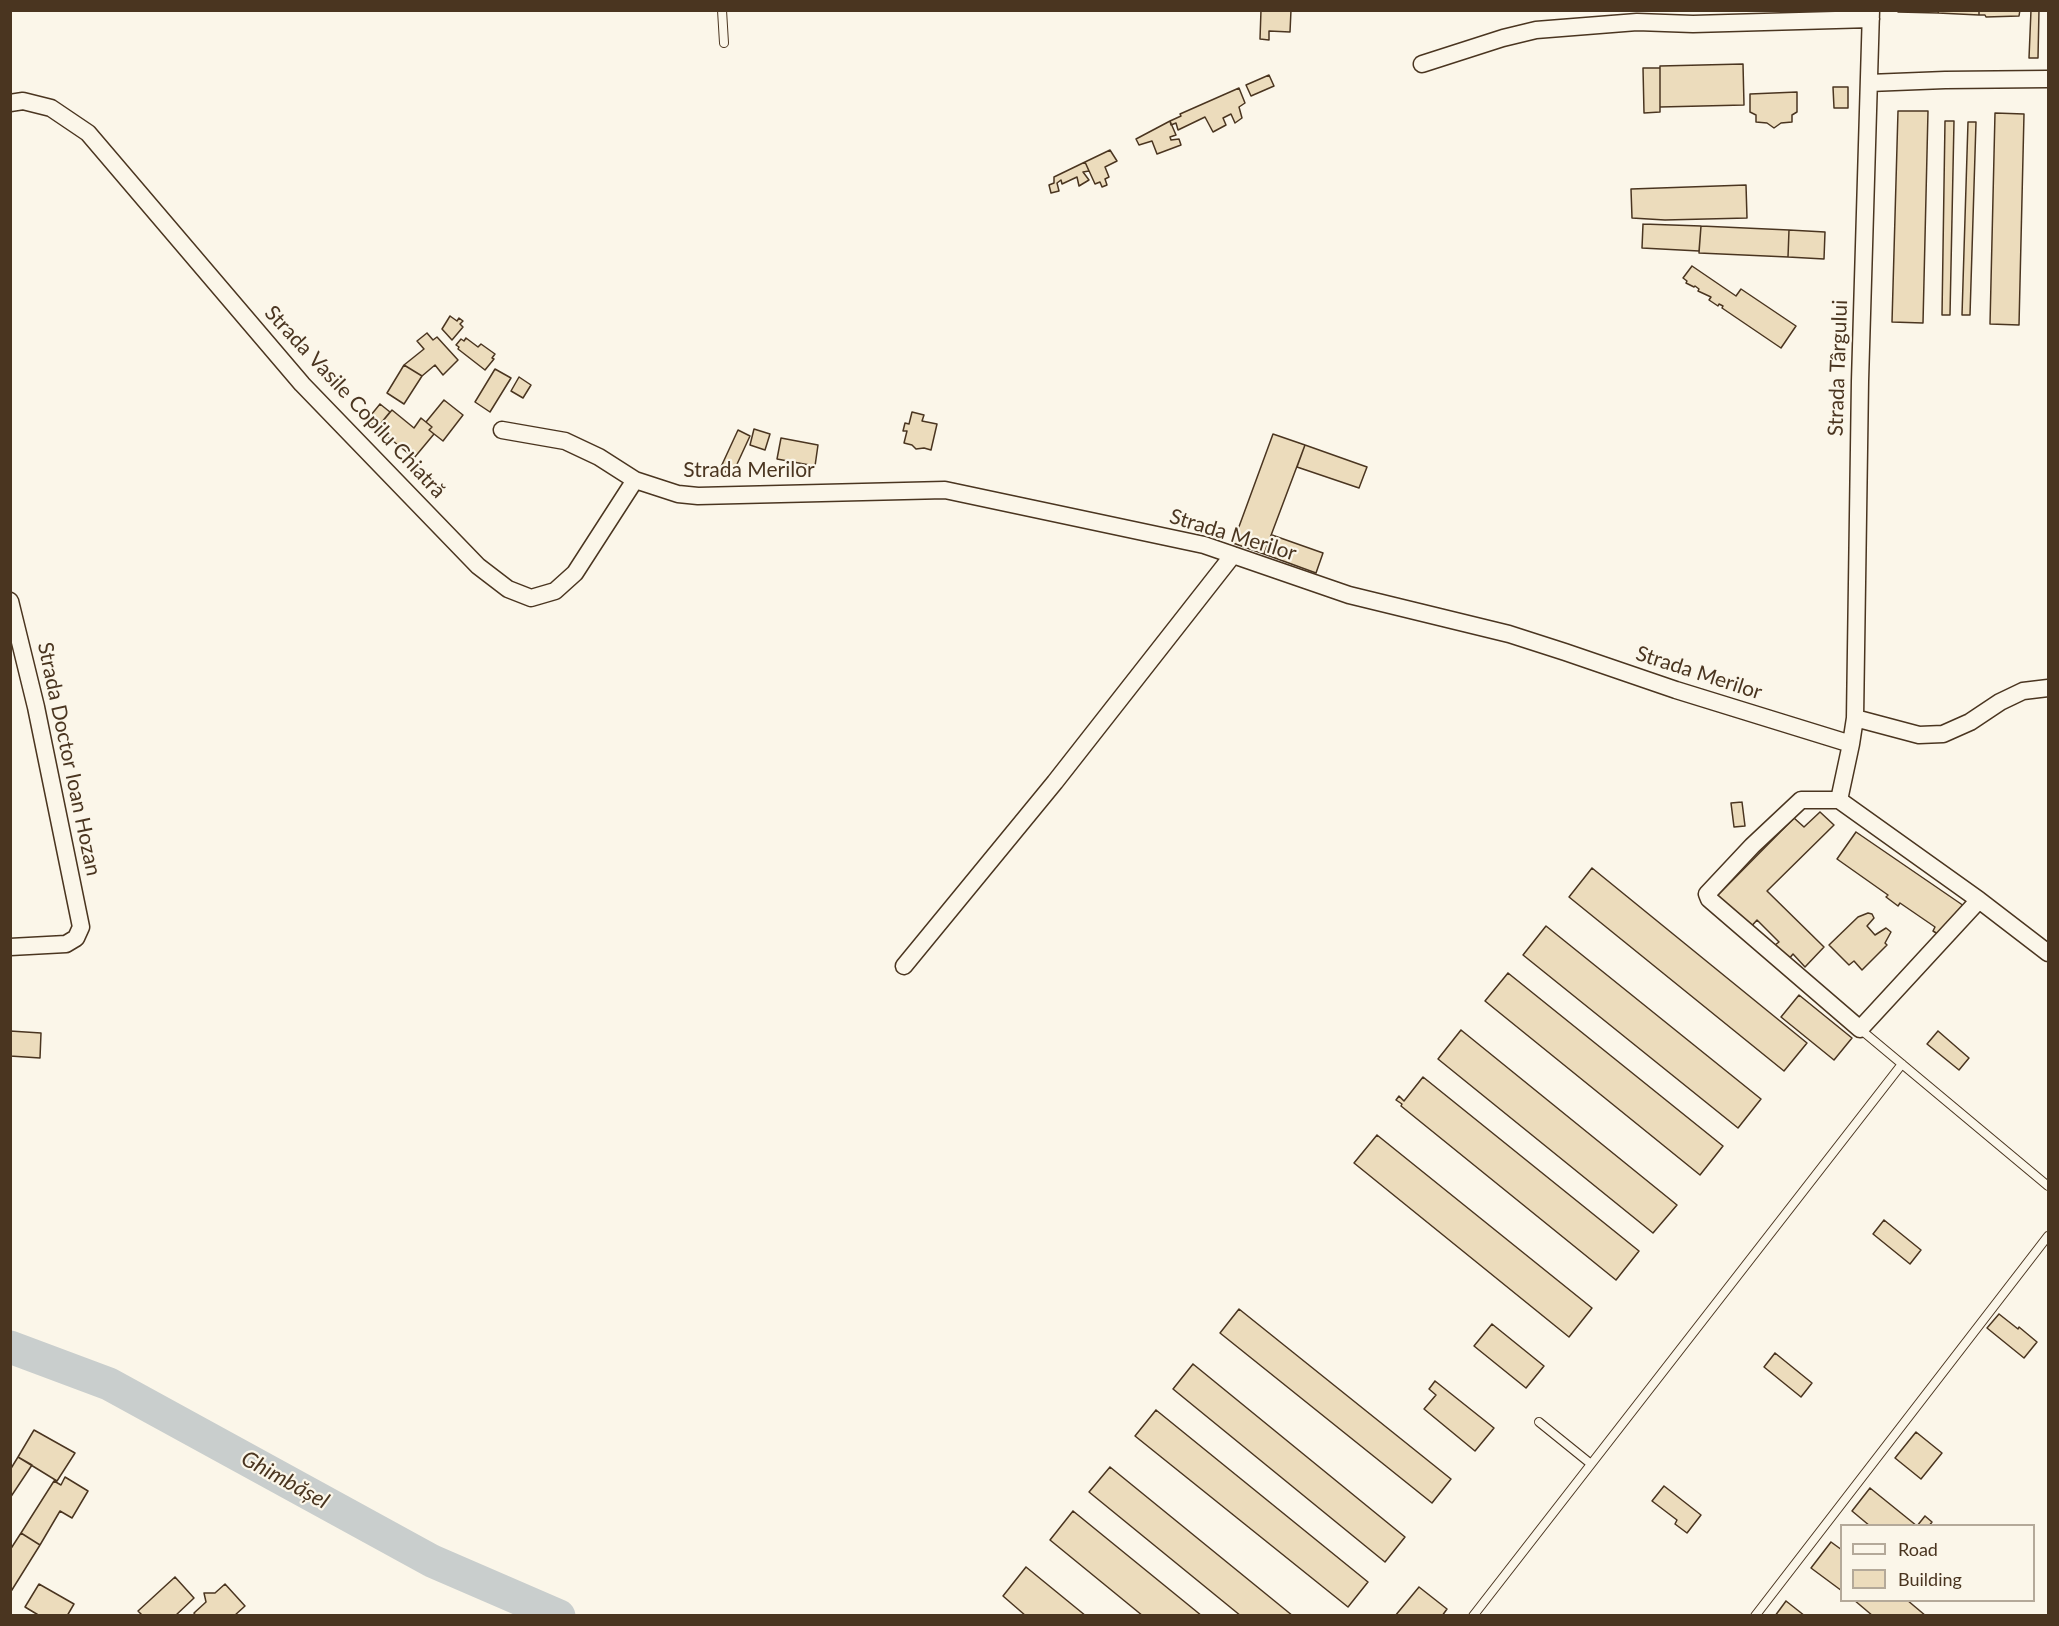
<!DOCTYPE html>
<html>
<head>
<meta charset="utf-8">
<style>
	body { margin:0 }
	#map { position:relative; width:2059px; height:1626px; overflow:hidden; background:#fbf6e9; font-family:Lato,sans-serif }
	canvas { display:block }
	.frame { position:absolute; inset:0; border:12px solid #4a3520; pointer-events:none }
	.legend { position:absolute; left:1840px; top:1524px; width:195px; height:78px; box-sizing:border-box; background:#fbf6e9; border:2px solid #b4a999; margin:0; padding:8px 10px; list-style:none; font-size:18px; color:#4a3520 }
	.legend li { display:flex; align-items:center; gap:12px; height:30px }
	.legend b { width:30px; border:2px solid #b4a999 }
</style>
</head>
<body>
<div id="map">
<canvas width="2059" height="1626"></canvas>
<div class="frame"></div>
<ul class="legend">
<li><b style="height:8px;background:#fbf6e9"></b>Road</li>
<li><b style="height:16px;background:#ecdcbc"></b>Building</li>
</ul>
</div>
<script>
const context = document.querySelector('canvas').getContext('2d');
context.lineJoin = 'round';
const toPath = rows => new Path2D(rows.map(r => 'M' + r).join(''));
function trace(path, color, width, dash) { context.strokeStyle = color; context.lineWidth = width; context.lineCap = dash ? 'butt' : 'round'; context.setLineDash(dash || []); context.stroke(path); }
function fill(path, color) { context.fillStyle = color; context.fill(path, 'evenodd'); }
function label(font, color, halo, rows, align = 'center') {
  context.font = font + ' Lato,sans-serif'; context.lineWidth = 4.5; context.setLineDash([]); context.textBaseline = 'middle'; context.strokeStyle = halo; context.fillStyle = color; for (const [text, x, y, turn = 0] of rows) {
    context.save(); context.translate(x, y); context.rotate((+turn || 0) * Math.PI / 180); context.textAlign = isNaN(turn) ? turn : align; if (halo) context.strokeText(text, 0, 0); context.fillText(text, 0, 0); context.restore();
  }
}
trace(toPath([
	[10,1347,109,1384,432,1561,559,1616]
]), '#c9cecd', 33);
const building = toPath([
	[1261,10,1291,10,1290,32,1269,31,1269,40,1260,39,1261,10],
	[1898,10,1939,10,1938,13,1898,12,1898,10],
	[1939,10,1979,10,1979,15,1938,13,1939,10],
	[1979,10,2020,10,2019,16,1986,17,1985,15,1979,15,1979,10],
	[2031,10,2039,10,2038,58,2029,58,2031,10],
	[1743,64,1744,105,1660,107,1660,66,1743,64],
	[1643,68,1660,68,1660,112,1644,113,1643,68],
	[1269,75,1274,86,1251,96,1246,85,1269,75],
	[1833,87,1848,87,1848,108,1834,108,1833,87],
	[1239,88,1245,103,1239,107,1242,118,1235,123,1231,114,1223,118,1226,125,1213,132,1205,117,1178,130,1176,123,1171,125,1170,121,1181,116,1180,114,1239,88],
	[1797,92,1797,112,1792,115,1792,122,1781,123,1774,128,1767,123,1756,122,1756,115,1750,112,1750,94,1797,92],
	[1898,111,1928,111,1923,323,1892,322,1898,111],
	[1995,113,2024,114,2019,325,1990,324,1995,113],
	[1170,121,1176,135,1170,137,1171,140,1179,139,1181,145,1157,154,1152,141,1139,145,1136,139,1170,121],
	[1945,121,1954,121,1950,315,1942,315,1945,121],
	[1968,122,1976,122,1970,315,1962,315,1968,122],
	[1110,150,1117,161,1105,167,1109,177,1105,179,1107,185,1102,187,1100,182,1095,184,1085,162,1110,150],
	[1085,162,1089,171,1083,172,1089,180,1079,186,1077,177,1062,184,1061,180,1057,183,1059,191,1051,193,1049,185,1054,183,1054,177,1085,162],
	[1746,185,1747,218,1665,220,1632,218,1631,189,1746,185],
	[1643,224,1701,226,1699,251,1642,248,1643,224],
	[1701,226,1789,230,1788,257,1699,253,1701,226],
	[1789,230,1825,232,1824,259,1788,257,1789,230],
	[1692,266,1736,296,1741,289,1796,326,1781,348,1722,308,1723,306,1719,304,1718,306,1709,300,1711,297,1698,291,1699,289,1695,286,1694,287,1686,283,1687,281,1683,278,1692,266],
	[450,316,457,321,459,318,463,321,460,324,463,327,452,340,442,329,450,316],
	[427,333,433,340,437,337,458,360,443,375,435,365,422,376,404,365,424,349,417,341,427,333],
	[466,338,478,347,481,344,495,354,492,358,494,359,485,370,458,349,459,347,456,345,461,339,464,341,466,338],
	[404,365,422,376,404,404,387,393,404,365],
	[495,369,511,378,490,412,475,402,495,369],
	[519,377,531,385,523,398,511,391,519,377],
	[444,400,463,415,443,441,429,430,432,427,426,422,444,400],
	[380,404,390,412,377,428,367,420,380,404],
	[392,410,414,428,421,418,432,427,429,430,434,434,414,458,377,428,392,410],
	[912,412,924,415,922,421,937,424,931,450,924,448,916,449,912,445,904,443,907,431,903,431,905,423,909,424,912,412],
	[754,429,770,434,765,450,750,445,754,429],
	[738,430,750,436,732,475,720,469,738,430],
	[1273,434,1305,445,1264,554,1233,543,1273,434],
	[781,438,818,445,815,466,777,459,781,438],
	[1305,445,1367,467,1359,488,1297,467,1305,445],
	[1272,535,1323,553,1316,573,1264,554,1272,535],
	[1742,802,1745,826,1734,827,1731,803,1742,802],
	[1820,812,1834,825,1767,891,1824,947,1805,967,1793,954,1788,960,1775,945,1779,942,1757,920,1748,930,1715,898,1794,818,1804,827,1820,812],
	[1856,832,1964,906,1941,936,1933,931,1935,927,1900,903,1898,906,1886,897,1888,895,1837,859,1856,832],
	[1592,868,1807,1043,1784,1071,1569,897,1592,868],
	[1868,913,1872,914,1874,918,1867,926,1875,935,1886,928,1891,932,1885,943,1887,945,1862,970,1854,961,1849,965,1829,945,1858,917,1868,913],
	[1546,926,1761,1099,1738,1128,1523,955,1546,926],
	[1508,973,1723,1146,1700,1175,1485,1001,1508,973],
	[1799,995,1852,1038,1834,1060,1781,1017,1799,995],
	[1461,1030,1677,1205,1653,1233,1438,1059,1461,1030],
	[10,1031,41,1033,40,1058,10,1056,10,1031],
	[1938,1031,1969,1058,1959,1070,1927,1044,1938,1031],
	[1423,1077,1639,1251,1616,1280,1401,1106,1402,1104,1396,1100,1399,1096,1404,1101,1423,1077],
	[1377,1135,1592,1308,1569,1337,1354,1163,1377,1135],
	[1884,1220,1921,1250,1910,1264,1873,1234,1884,1220],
	[1239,1309,1451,1479,1432,1503,1220,1333,1239,1309],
	[1999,1314,2018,1329,2019,1327,2037,1342,2024,1358,1987,1328,1999,1314],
	[1492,1324,1544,1366,1526,1388,1474,1346,1492,1324],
	[1775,1353,1812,1383,1801,1397,1764,1367,1775,1353],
	[1193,1364,1405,1537,1385,1562,1173,1389,1193,1364],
	[1435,1381,1494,1428,1475,1451,1424,1409,1436,1395,1429,1389,1435,1381],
	[1156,1410,1368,1582,1348,1607,1135,1436,1156,1410],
	[34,1430,75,1453,57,1481,18,1457,34,1430],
	[1916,1432,1942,1453,1921,1479,1895,1458,1916,1432],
	[18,1457,32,1465,10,1498,10,1470,18,1457],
	[1110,1467,1293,1616,1241,1616,1089,1492,1110,1467],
	[65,1477,88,1491,72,1518,60,1511,40,1545,21,1533,54,1481,61,1485,65,1477],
	[1664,1486,1701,1515,1687,1533,1675,1524,1677,1520,1652,1501,1664,1486],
	[1870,1488,1917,1526,1870,1526,1852,1511,1870,1488],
	[1073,1511,1202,1616,1143,1616,1050,1540,1073,1511],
	[1925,1516,1932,1522,1929,1526,1917,1526,1925,1516],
	[21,1533,40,1545,10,1593,10,1550,21,1533],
	[1831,1542,1842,1550,1842,1591,1811,1568,1831,1542],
	[1026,1567,1086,1616,1026,1616,1003,1596,1026,1567],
	[175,1577,194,1598,175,1616,143,1616,138,1611,175,1577],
	[39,1584,74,1604,67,1616,40,1616,25,1607,39,1584],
	[225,1584,245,1606,234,1616,196,1616,194,1613,206,1602,204,1593,215,1593,225,1584],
	[1419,1587,1447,1609,1442,1616,1395,1616,1419,1587],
	[1854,1600,1907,1600,1926,1616,1873,1616,1854,1600],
	[1786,1601,1805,1616,1775,1616,1786,1601]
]);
fill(building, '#ecdcbc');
trace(building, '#4a3520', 1.5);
const lane = toPath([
	[722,10,724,43],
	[1860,1029,2048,1186],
	[1539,1422,1591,1464],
	[1473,1616,1902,1064],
	[1755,1616,2048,1236]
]);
const street = toPath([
	[1422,64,1503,38,1536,30,1637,22,1693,24,1871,19],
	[1869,83,1945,80,2048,79],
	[10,103,23,101,51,108,88,133,302,384,478,566,508,589,531,598,555,591,575,573,635,480],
	[502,430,565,441,599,457,635,480,678,494,698,496,945,490,1204,545,1349,595,1509,634,1565,652,1676,690,1851,744,1839,800,1979,900],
	[10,601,36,707,81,927,76,938,66,944,10,947],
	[1855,718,1860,381,1871,10],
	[1851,744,1855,718,1919,735,1943,734,1970,722,2000,702,2023,691,2048,688],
	[1839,800,1801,800,1752,846,1707,894,1709,899,1860,1029,1979,900,2048,953],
	[904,966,1055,782,1233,555]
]);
trace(lane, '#4a3520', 10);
trace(street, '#4a3520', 19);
trace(lane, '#fbf6e9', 8);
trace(street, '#fbf6e9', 16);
label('21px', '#4a3520', '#fbf6e9', [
	["Strada Târgului",1838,368,-88],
	["Strada Vasile Copilu Chiatră",355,402,47],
	["Strada Merilor",749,470],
	["Strada Merilor",1233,535,17],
	["Strada Merilor",1699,673,18],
	["Strada Doctor Ioan Hozan",69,759,78]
]);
label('italic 22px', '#4a3520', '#fbf6e9', [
	["Ghimbășel",285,1480,29]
]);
</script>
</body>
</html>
